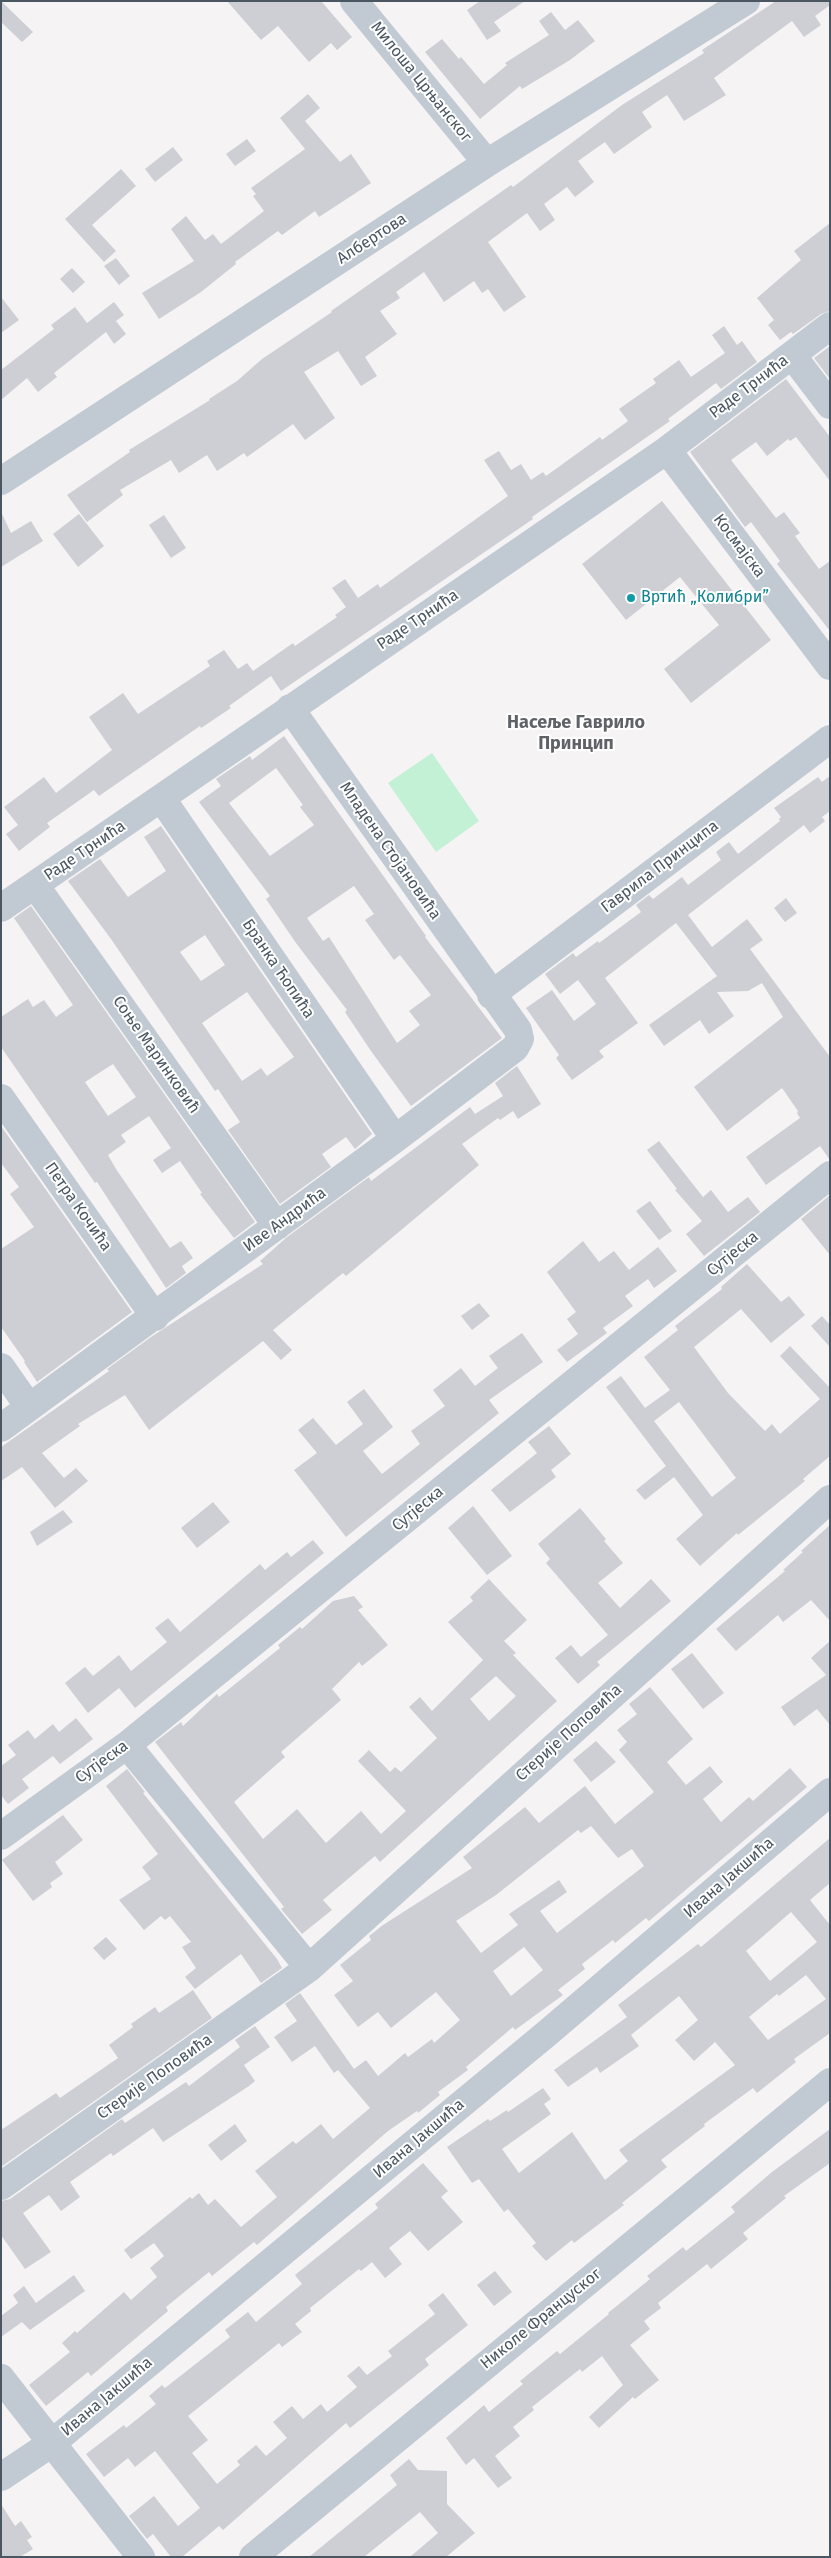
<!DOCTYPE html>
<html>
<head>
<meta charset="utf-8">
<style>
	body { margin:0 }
	#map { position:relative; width:831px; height:2558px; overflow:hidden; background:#f5f3f3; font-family:"Fira Sans",sans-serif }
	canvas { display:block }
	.frame { position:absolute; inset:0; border:2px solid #4a5661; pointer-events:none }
</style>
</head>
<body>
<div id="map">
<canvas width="831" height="2558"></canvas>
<div class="frame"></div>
</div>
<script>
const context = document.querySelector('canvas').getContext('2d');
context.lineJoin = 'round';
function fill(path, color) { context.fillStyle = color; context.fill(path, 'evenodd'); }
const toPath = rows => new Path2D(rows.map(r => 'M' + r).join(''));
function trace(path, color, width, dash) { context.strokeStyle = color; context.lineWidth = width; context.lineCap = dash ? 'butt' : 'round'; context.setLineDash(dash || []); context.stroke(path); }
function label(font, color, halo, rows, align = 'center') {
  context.font = font + ' "Fira Sans",sans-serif'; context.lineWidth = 4; context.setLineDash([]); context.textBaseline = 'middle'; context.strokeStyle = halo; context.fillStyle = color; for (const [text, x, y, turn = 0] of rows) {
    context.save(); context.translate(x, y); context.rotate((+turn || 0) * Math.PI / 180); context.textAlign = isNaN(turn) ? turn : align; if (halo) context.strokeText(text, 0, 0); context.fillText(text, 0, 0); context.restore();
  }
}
fill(toPath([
	[432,753,479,821,436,852,388,783]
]), '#c3f1d5');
fill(toPath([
	[1,1,33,32,22,42,1,22],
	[227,1,321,1,352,37,337,50,331,43,309,62,278,26,261,40],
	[480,1,525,1,494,22,501,31,487,40,467,10],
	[776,1,830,1,830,5,815,16,821,25,804,37,792,21,714,78,726,95,684,121,667,95,642,112,652,127,614,154,605,142,578,161,594,182,575,197,567,187,544,204,555,220,540,231,527,213,488,242,526,297,504,312,488,289,482,293,474,281,444,302,424,272,396,292,400,298,380,311,397,334,365,357,377,376,361,386,338,351,304,372,335,418,305,440,293,424,247,457,244,453,217,471,207,455,179,473,171,460,120,490,123,495,87,522,67,495,130,452,129,450,210,400,209,399,237,381,262,359,332,312,331,311,511,185,513,187,622,105,704,53,702,50],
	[551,12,565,30,578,20,595,41,570,60,522,89,520,86,480,119,425,52,442,39,459,59,461,57,484,84,507,65,505,63,549,35,539,21],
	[308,94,320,108,305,121,340,162,351,154,371,183,319,217,315,211,282,235,278,231,235,262,236,264,201,292,159,319,142,293,194,261,171,229,186,216,205,240,213,234,221,244,264,211,253,196,256,194,251,188,305,149,280,118],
	[247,139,256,151,235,166,226,154],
	[173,147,183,160,155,182,145,169],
	[121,169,136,186,92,225,116,251,104,262,65,219],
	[830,223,830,311,821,314,793,334,791,332,780,340,768,325,774,320,757,298,801,260,794,251],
	[116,258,130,276,119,285,104,266],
	[72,268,85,282,73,293,60,279],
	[1,297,19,320,1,333],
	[114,302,124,315,116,321,126,334,114,344,106,332,54,373,57,377,38,392,27,378,1,400,1,370,54,329,51,325,75,307,87,323],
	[724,326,737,345,742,341,757,362,721,389,716,383,668,419,670,421,532,517,533,519,281,691,271,676,229,706,231,708,201,728,200,726,99,796,94,790,47,823,50,827,19,851,6,834,18,825,4,807,44,777,56,793,112,750,89,717,123,693,138,714,210,666,207,661,224,650,238,669,247,663,253,671,293,643,295,646,337,617,335,615,346,607,332,588,345,579,358,598,378,584,380,588,508,496,484,460,499,451,511,470,521,464,531,480,543,472,546,476,600,437,602,440,628,421,619,409,656,383,653,379,679,360,691,377,725,353,712,335],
	[830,346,830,379,814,358],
	[786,379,830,437,830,481,796,437,790,441,788,439,767,456,756,442,731,460,776,518,784,512,800,533,795,536,819,569,830,561,830,631,777,564,780,561,751,522,745,527,690,452],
	[662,501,771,640,691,703,664,669,719,625,680,577,626,620,582,564],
	[1,512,11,533,31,521,43,541,1,567],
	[79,514,104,546,78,567,53,534],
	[164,515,186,548,171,558,149,525],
	[284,736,426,936,425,937,502,1038,411,1106,371,1051,345,1012,347,1010,296,943,266,899,270,896,199,802,221,786,216,779,250,756,252,760],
	[276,768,303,805,300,807,314,825,270,856,229,803],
	[354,886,374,914,365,920,394,960,400,955,431,995,409,1011,420,1025,397,1043,329,937,323,941,307,918],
	[830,776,830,811,822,817,825,821,810,833,804,825,688,915,712,947,747,919,763,940,750,949,830,1057,830,1160,820,1146,766,1185,746,1157,800,1118,797,1113,798,1111,782,1088,727,1131,694,1087,783,1017,762,983,748,991,717,992,734,1016,709,1034,700,1020,664,1046,649,1025,717,976,676,923,605,978,638,1023,599,1051,604,1057,572,1080,556,1058,559,1055,526,1008,552,990,574,1021,596,1004,578,980,560,994,545,974,573,953,576,957,598,941,599,943,641,912,636,905,649,895,653,899,682,877,688,885,721,860,716,852,729,842,738,854,780,821,779,819,781,817,774,808,818,777,822,782],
	[161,826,372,1134,355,1149,346,1137,322,1154,331,1167,280,1204,228,1130,240,1122,218,1089,215,1091,111,939,68,881,100,859,128,897,166,871,144,837],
	[205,935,225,965,201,981,180,952],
	[247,992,294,1057,267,1076,261,1068,242,1081,202,1023],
	[786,898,797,913,785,922,774,908],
	[31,906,255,1222,234,1238,200,1194,202,1193,180,1161,162,1173,153,1160,171,1148,149,1116,121,1135,126,1142,108,1155,116,1169,170,1248,181,1241,193,1258,182,1266,186,1273,166,1288,97,1182,95,1183,1,1047,1,1017,28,999,33,1007,44,1000,56,1017,73,1005,14,918],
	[113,1064,136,1097,108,1116,85,1082],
	[517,1066,541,1104,518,1119,513,1111,500,1120,498,1118,462,1144,479,1165,346,1276,343,1273,273,1330,292,1350,281,1360,263,1341,149,1430,125,1395,78,1424,80,1426,42,1453,64,1478,76,1468,88,1481,55,1508,22,1467,1,1481,1,1447,109,1371,107,1369,151,1337,263,1264,260,1261,287,1237,369,1177,371,1181,470,1107,475,1114,503,1096,495,1083],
	[1,1126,132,1312,37,1382,24,1362,25,1361,1,1327,1,1249,34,1227,10,1194,19,1187,1,1163],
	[659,1141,703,1197,711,1190,728,1212,748,1197,760,1212,704,1256,686,1234,702,1221,675,1190,677,1189,647,1150],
	[830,1195,830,1255,801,1219],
	[650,1201,672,1231,659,1240,636,1211],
	[583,1241,599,1262,614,1251,629,1270,658,1247,677,1271,654,1288,648,1279,625,1296,633,1306,603,1328,607,1333,567,1362,557,1350,578,1334,567,1319,576,1312,547,1272],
	[747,1264,781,1302,789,1296,805,1315,771,1343,741,1309,694,1347,728,1393,765,1431,772,1424,780,1434,820,1399,780,1356,790,1346,830,1388,830,1456,803,1479,805,1481,738,1535,737,1533,700,1566,676,1539,703,1515,674,1477,645,1500,636,1490,666,1466,606,1387,621,1376,645,1408,670,1390,644,1357,678,1330,675,1326,722,1289,721,1287],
	[679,1402,736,1478,712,1497,654,1421],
	[479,1303,490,1316,472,1330,461,1316],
	[822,1316,830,1325,830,1347,811,1326],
	[522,1333,543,1362,489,1400,499,1413,346,1537,294,1470,317,1453,298,1430,313,1418,336,1445,363,1424,347,1402,364,1389,393,1427,363,1451,382,1474,420,1444,411,1431,445,1406,433,1390,461,1368,475,1386,498,1368,489,1356],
	[549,1426,571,1454,551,1470,556,1477,510,1512,491,1490,537,1453,528,1442],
	[213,1502,230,1522,197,1548,181,1528],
	[473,1506,512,1556,487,1575,448,1528],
	[580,1508,606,1539,604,1541,623,1563,598,1583,620,1608,651,1579,671,1601,597,1662,600,1665,578,1684,555,1658,571,1645,581,1657,608,1635,546,1563,550,1559,538,1544],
	[63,1510,73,1522,37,1546,30,1532],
	[830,1525,830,1621,811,1600,783,1622,778,1615,736,1651,716,1629,785,1571,783,1570,803,1552,801,1551],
	[313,1540,324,1553,135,1708,119,1688,88,1713,65,1683,85,1667,93,1676,119,1655,131,1671,167,1642,155,1628,168,1618,180,1632,260,1564,265,1570,287,1552,291,1557],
	[489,1579,527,1620,504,1641,516,1653,513,1655,557,1701,380,1862,375,1856,323,1900,332,1910,302,1934,281,1909,284,1907,155,1742,181,1722,183,1726,217,1694,219,1697,280,1648,278,1645,300,1627,302,1629,333,1601,354,1596,363,1607,358,1610,388,1645,362,1666,359,1662,332,1689,341,1700,281,1752,285,1757,234,1802,263,1839,297,1809,326,1843,361,1811,381,1834,406,1811,358,1761,369,1750,390,1772,395,1767,401,1772,437,1738,409,1707,420,1697,432,1711,483,1660,448,1622,473,1601,470,1597],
	[496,1676,516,1696,489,1721,470,1699],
	[830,1641,830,1725,817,1709,794,1726,781,1707,826,1675,811,1658],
	[692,1653,724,1693,703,1709,671,1669],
	[650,1687,693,1739,667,1762,686,1785,710,1766,723,1782,703,1799,721,1822,749,1797,753,1801,790,1768,807,1787,649,1921,646,1918,615,1943,613,1940,582,1964,585,1969,558,1990,563,1995,515,2030,513,2027,466,2067,468,2070,438,2092,440,2095,418,2113,417,2111,388,2131,257,2245,254,2242,212,2276,209,2272,166,2307,168,2311,91,2376,88,2372,46,2406,29,2385,70,2352,62,2343,75,2331,77,2333,124,2292,131,2300,157,2277,150,2268,164,2256,154,2243,131,2259,124,2250,190,2197,192,2199,199,2193,208,2205,215,2199,241,2227,277,2197,255,2171,293,2141,296,2144,321,2124,333,2139,370,2108,338,2070,334,2073,315,2046,292,2062,274,2037,297,2021,285,2004,300,1993,354,2069,366,2060,378,2076,405,2053,408,2057,432,2039,434,2043,460,2020,436,1992,391,2028,378,2012,358,2027,334,1995,353,1981,340,1965,371,1940,369,1936,383,1925,472,1868,463,1857,525,1807,539,1823,585,1786,615,1824,654,1792,619,1750,627,1742,617,1730,637,1714,629,1704],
	[591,1826,618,1858,632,1849,644,1866,557,1933,540,1911,567,1892,559,1880,509,1914,518,1925,481,1953,456,1921,496,1895,578,1830,581,1833],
	[524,1947,543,1970,511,1996,493,1971],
	[76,1718,93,1739,60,1764,53,1756,22,1779,29,1788,8,1804,1,1795,1,1766,16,1755,8,1745,28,1730,35,1739,53,1724,59,1732],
	[596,1741,616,1762,591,1782,573,1760],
	[127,1769,145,1792,143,1793,277,1959,282,1968,261,1983,241,1954,195,1989,185,1977,196,1968,182,1947,191,1942,170,1916,165,1920,161,1916,144,1930,119,1900,151,1879,142,1867,158,1854,106,1786],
	[63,1815,83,1840,55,1862,63,1874,50,1883,52,1887,33,1901,2,1860],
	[830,1838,830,1883,810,1900,830,1925,830,2033,794,2059,796,2062,757,2093,753,2088,704,2124,705,2126,661,2160,667,2167,622,2203,624,2205,574,2243,572,2240,546,2261,532,2246,536,2243,508,2209,504,2212,479,2179,472,2183,447,2147,488,2119,490,2121,507,2110,508,2112,543,2088,551,2099,544,2104,551,2114,502,2149,519,2173,572,2132,605,2180,628,2161,619,2150,735,2065,715,2042,694,2061,675,2040,698,2020,679,1996,631,2035,639,2046,600,2073,597,2067,568,2087,554,2070,627,2017,618,2005,698,1944,701,1947],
	[791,1912,817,1942,770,1981,746,1951],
	[806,1975,826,1999,768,2040,749,2017,777,1994,779,1996],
	[106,1937,117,1949,104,1960,93,1948],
	[193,1990,212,2018,1,2167,1,2130,56,2093,60,2098,118,2058,109,2045,133,2027,131,2024,155,2007,159,2013],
	[255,2026,270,2047,244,2065,255,2081,249,2086,163,2142,153,2128,113,2156,111,2153,70,2182,80,2197,61,2211,49,2195,23,2213,51,2252,25,2269,1,2235,1,2201,10,2199,122,2119,125,2123,186,2082,189,2086,240,2047,235,2040],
	[235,2124,247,2141,221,2161,208,2145],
	[830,2129,830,2163,784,2196,786,2198,743,2233,748,2239,711,2269,707,2264,658,2303,661,2308,644,2321,650,2329,630,2345,659,2380,635,2399,633,2397,599,2428,589,2417,623,2385,602,2356,582,2372,580,2369,532,2407,534,2410,513,2427,520,2436,495,2456,512,2478,498,2488,474,2458,466,2465,446,2438,484,2405,489,2412,523,2384,520,2381,557,2351,560,2354,609,2314,608,2313,650,2279,647,2276,683,2247,686,2251,735,2212,731,2207,772,2172],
	[423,2163,448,2191,441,2197,463,2222,428,2251,410,2231,389,2248,402,2264,385,2278,372,2262,361,2271,359,2269,310,2308,311,2311,295,2324,302,2332,282,2347,279,2343,188,2416,208,2440,192,2453,217,2484,240,2465,237,2461,256,2445,266,2456,287,2438,273,2422,292,2406,303,2419,321,2404,327,2412,357,2387,347,2376,359,2366,367,2375,392,2356,388,2351,435,2314,428,2305,443,2293,468,2325,425,2359,429,2365,350,2428,346,2423,223,2530,219,2526,182,2557,171,2557,153,2534,147,2539,129,2516,154,2496,178,2526,200,2508,155,2451,135,2467,128,2458,104,2477,86,2454,124,2425,126,2428,156,2404,149,2396,162,2385,165,2388,230,2337,225,2330,248,2312,256,2322,302,2284,295,2275,378,2208,375,2204],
	[495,2271,512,2292,494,2306,477,2285],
	[74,2275,85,2291,30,2330,22,2322,1,2337,1,2316,18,2303,13,2295,24,2286,36,2303],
	[409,2459,418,2470,447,2471,447,2504,475,2533,446,2557,410,2557,438,2533,420,2512,364,2557,309,2557,397,2485,390,2475],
	[1,2504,15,2526,21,2521,32,2537,27,2540,33,2549,20,2557,1,2557]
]), '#cdcfd5');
trace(toPath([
	[354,1,487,163],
	[792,355,830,405],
	[667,450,830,666],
	[1,481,487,163,746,1],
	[162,799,395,1139],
	[35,885,277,1226],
	[1,908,667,450,830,326],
	[491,995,830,739],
	[1,1098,155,1317],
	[1,1367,29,1407],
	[1,1428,395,1139,515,1048,520,1039,518,1030,290,708],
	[127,1745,309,1968],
	[1,1836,127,1745,830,1175],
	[1,2186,309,1968,830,1499],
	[1,2378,141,2557],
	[1,2477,52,2443,545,2035,830,1792],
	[253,2557,830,2082]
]), '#c1cad2', 28);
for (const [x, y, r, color] of [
	[631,598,5,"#0f9aa8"]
]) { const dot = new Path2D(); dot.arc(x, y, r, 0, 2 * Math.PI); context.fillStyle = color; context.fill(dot); trace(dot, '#fff', 2); }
label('16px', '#4a5661', '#fff', [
	["Милоша Црњанског",421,82,51],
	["Албертова",372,239,-33],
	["Раде Трнића",749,387,-37],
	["Космајска",739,546,53],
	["Раде Трнића",418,620,-34],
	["Раде Трнића",85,851,-34],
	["Младена Стојановића",390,851,55],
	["Гаврила Принципа",660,867,-37],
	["Бранка Ћопића",278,969,56],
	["Соње Маринковић",156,1055,55],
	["Петра Кочића",78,1207,55],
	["Иве Андрића",285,1220,-36],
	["Сутјеска",733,1254,-39],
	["Сутјеска",418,1509,-39],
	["Стерије Поповића",569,1733,-42],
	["Сутјеска",102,1762,-36],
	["Ивана Јакшића",729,1878,-41],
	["Стерије Поповића",155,2077,-35],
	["Ивана Јакшића",419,2139,-40],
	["Николе Француског",541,2319,-39],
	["Ивана Јакшића",107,2397,-40]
]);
label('16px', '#0d838f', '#fff', [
	["Вртић „Колибри”",641,598]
], 'left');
label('bold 18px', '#5f6368', '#fff', [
	["Насеље Гаврило",576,723],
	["Принцип",576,744]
]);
</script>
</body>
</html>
